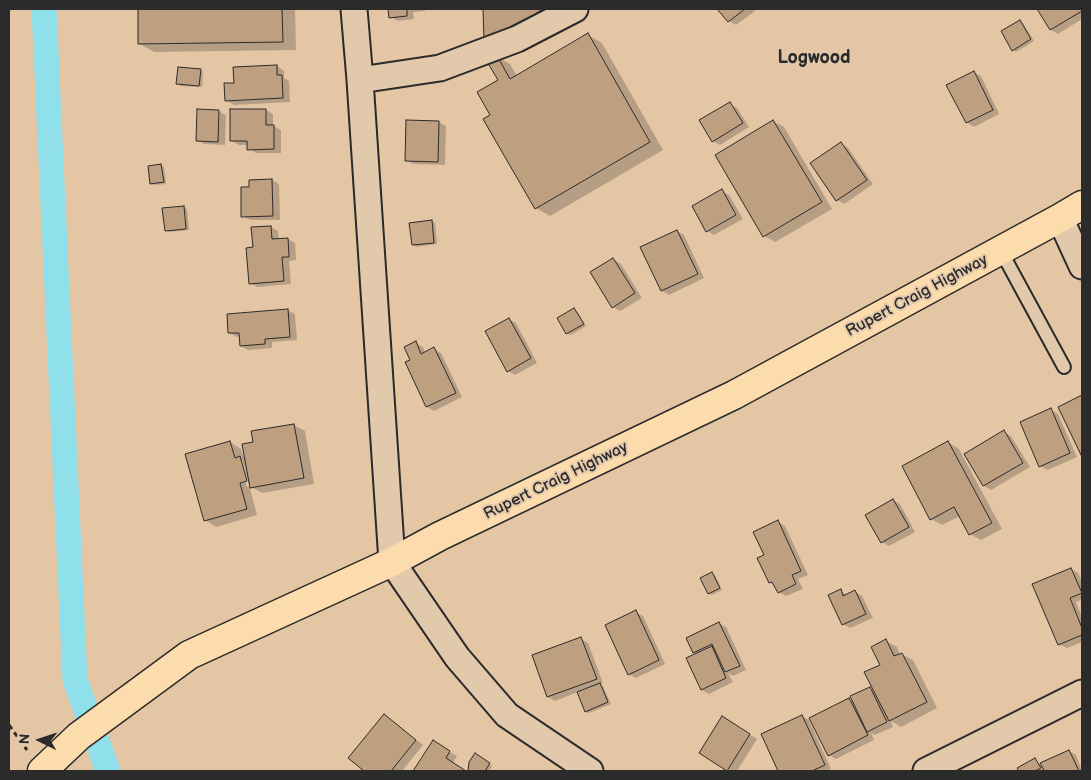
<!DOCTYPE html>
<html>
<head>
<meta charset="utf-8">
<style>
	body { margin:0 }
	#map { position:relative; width:1091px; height:780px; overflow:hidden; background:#e4c6a5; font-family:"Balsamiq Sans",sans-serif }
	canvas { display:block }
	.frame { position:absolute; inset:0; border:10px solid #2b2b2b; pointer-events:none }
	.north { position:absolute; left:15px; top:715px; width:50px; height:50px; -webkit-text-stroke:4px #e3c9ab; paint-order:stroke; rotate:274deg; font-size:14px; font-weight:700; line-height:20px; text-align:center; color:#2b2b2b }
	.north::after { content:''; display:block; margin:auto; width:18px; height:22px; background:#2b2b2b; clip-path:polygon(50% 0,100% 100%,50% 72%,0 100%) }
</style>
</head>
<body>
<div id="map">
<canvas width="1091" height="780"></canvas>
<div class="frame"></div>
<div class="north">N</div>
</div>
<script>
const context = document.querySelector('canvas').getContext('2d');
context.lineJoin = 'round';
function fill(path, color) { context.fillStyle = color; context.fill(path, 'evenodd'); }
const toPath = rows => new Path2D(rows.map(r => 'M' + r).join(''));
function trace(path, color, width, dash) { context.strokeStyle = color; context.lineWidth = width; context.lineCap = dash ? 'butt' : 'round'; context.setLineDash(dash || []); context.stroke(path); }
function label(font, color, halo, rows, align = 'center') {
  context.font = font + ' "Balsamiq Sans",sans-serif'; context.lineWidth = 4; context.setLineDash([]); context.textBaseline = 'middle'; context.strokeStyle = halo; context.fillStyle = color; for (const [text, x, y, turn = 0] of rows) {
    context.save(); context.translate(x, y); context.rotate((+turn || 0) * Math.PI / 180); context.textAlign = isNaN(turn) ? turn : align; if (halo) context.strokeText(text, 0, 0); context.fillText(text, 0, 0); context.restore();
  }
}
fill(toPath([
	[139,9,295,9,296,50,154,52,140,44],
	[390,9,425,9,425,11,413,12,414,19,398,21,391,17],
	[484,9,570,9,486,38],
	[719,9,753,9,755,11,736,25,729,21],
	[1038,9,1082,9,1082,19,1058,34,1051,30],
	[1020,21,1023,23,1034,41,1016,52,1013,50],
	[588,35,602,43,663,150,550,216,536,208,492,115,500,81,496,56,510,64,517,76],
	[277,66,284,71,284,78,289,81,290,102,234,105,226,100,235,84],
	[200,70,203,72,202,87,181,86,178,84],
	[974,72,981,76,999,114,974,127,966,122],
	[730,104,737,108,749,127,720,145,712,141],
	[266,110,273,114,273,126,281,130,281,153,256,153,249,149,248,145,239,145,232,141,231,111],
	[218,111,226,115,225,145,204,144,197,140],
	[773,121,784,127,832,209,775,242,764,236],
	[439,122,446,126,445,165,413,164,406,160],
	[841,143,848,148,873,184,844,204,837,200],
	[161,165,164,167,166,184,154,185,151,183],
	[272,180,279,184,280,220,250,220,243,216,250,188],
	[722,191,729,195,743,219,714,235,707,231],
	[184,207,187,209,189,230,169,232,166,230],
	[432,221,435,223,437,244,416,247,413,245],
	[271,227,278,231,279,239,288,239,295,243,296,260,289,261,291,284,257,287,250,283,255,248],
	[677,231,684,235,704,278,669,295,662,291],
	[613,259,621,264,642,298,620,311,613,307],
	[574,309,577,311,586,326,571,335,567,334,559,318],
	[287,310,295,314,297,340,272,342,272,348,248,350,241,346,240,336,237,337,229,333],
	[509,319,516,323,537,363,515,375,508,371],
	[415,343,423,347,425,353,434,349,441,353,462,397,434,411,427,407,411,360],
	[1082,396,1082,454,1060,407],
	[1051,410,1058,414,1077,457,1048,470,1040,466],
	[294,425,305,431,314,484,262,493,253,488,250,489,257,515,216,527,205,520,230,442,241,449,243,456,245,456,254,443],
	[239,460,242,460,250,487,247,487],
	[1004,432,1011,436,1030,467,991,490,984,486,966,454],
	[948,442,959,449,1002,529,981,540,970,534,960,516,942,525,931,519],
	[893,500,900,504,915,532,889,546,882,542],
	[778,522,785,526,808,575,798,579,803,589,786,596,779,592,775,585,770,582],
	[1071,569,1078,573,1082,582,1082,600,1076,602,1082,617,1082,642,1067,648,1059,644],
	[712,574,715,575,722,590,712,595,709,593],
	[840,591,848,595,855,592,862,596,873,618,850,628,843,624],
	[635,612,643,616,665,664,636,678,629,674],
	[719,623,726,627,746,670,733,676,728,673,733,682,709,694,702,690,698,654,694,652],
	[581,639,588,643,603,683,600,684,603,686,611,704,589,713,586,712,578,692,555,701,548,697],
	[886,641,897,647,900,655,902,654,913,660,937,708,901,727,891,721,893,727,875,735,871,733,874,740,836,759,829,755,849,699,854,703,870,688,875,691],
	[384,715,423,745,402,771,366,771,350,758],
	[802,716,809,720,831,769,827,771,779,771,763,734],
	[723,718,757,739,737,771,731,771,701,753],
	[433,742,457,756,453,763,465,771,414,771],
	[1069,751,1076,755,1082,771,1020,771,1019,768,1035,760,1040,765],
	[478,756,492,766,489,771,470,771,470,762]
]), '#0003');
trace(toPath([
	[44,9,75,680,108,771]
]), '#90e0eb', 25);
const building = toPath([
	[138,9,282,9,283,42,138,44,138,9],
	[388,9,407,9,407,16,389,18,388,9],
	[483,9,543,9,531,17,484,39,483,9],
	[717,9,745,9,728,22,717,9],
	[1037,9,1082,9,1082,11,1050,30,1037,9],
	[1020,20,1031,39,1012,51,1001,31,1020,20],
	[588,33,650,142,535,209,483,119,490,115,477,92,498,80,486,60,496,54,510,79,588,33],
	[277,65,277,75,282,75,283,98,225,101,224,83,234,83,233,67,277,65],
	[178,67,201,69,199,86,176,84,178,67],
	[974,71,993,110,966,123,946,85,974,71],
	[730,102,743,123,712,142,699,120,730,102],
	[197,109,219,110,218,142,196,141,197,109],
	[230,109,266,109,266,125,274,125,274,149,247,150,247,141,230,141,230,109],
	[406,120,439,121,438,162,405,161,406,120],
	[773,120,822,202,763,237,715,155,773,120],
	[841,142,867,180,836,201,810,163,841,142],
	[161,164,164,182,150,184,148,166,161,164],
	[272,179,273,216,241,217,241,187,249,187,249,180,272,179],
	[722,189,736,215,706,232,692,206,722,189],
	[184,206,186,229,165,231,162,208,184,206],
	[432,220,434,243,412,245,409,223,432,220],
	[271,226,272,239,288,238,289,257,282,257,284,281,249,284,246,248,253,247,251,227,271,226],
	[677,230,698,274,661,291,640,247,677,230],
	[613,258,635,293,612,308,590,272,613,258],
	[574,308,584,324,566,334,557,318,574,308],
	[288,309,290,337,265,339,265,344,240,346,239,333,228,333,227,314,288,309],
	[509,318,531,358,507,372,485,331,509,318],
	[416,341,421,354,434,347,456,393,426,407,405,362,410,360,404,347,416,341],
	[1082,395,1082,457,1058,407,1082,395],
	[1051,408,1070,453,1039,467,1020,422,1051,408],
	[294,424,304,478,250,488,242,444,253,442,251,431,294,424],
	[1004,430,1023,463,983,486,964,454,1004,430],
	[230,441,235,458,240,456,247,481,240,483,247,509,204,521,185,454,230,441],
	[948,441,992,523,969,535,954,507,930,520,902,466,948,441],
	[893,499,909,527,881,543,865,515,893,499],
	[778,520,801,571,792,575,796,584,778,593,772,582,769,583,757,558,764,555,753,532,778,520],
	[1071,568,1082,593,1070,598,1082,628,1082,635,1058,645,1032,584,1071,568],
	[712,572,720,588,708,594,700,578,712,572],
	[841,589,843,596,855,590,866,614,842,625,828,595,841,589],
	[636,610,659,660,628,675,605,625,636,610],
	[719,622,740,666,725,672,712,644,693,653,686,638,719,622],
	[581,637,597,679,547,697,532,655,581,637],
	[886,639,894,656,902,653,927,702,889,721,864,672,880,665,871,647,886,639],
	[712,646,726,678,701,690,686,658,712,646],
	[600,683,608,702,585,712,577,692,600,683],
	[870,687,887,722,867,732,850,696,870,687],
	[849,698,868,735,828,756,809,718,849,698],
	[384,714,416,740,391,771,364,771,348,758,384,714],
	[802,715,825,765,812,771,778,771,761,734,802,715],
	[722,716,750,734,727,771,699,753,722,716],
	[433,740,450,751,446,758,466,771,413,771,433,740],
	[1069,750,1079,771,1042,771,1044,770,1040,763,1069,750],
	[475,753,490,763,485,771,468,771,469,762,475,753],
	[1035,758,1041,768,1035,771,1019,771,1017,768,1035,758]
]);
fill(building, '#be9f80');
trace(building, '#2b2b2b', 1);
const service = toPath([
	[1001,251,1064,367]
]);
const minor = toPath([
	[354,9,360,80,392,562,457,657,507,715,590,771],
	[360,80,440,68,517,39,575,9],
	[1060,218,1082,266],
	[926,771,1082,693]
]);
const primary = toPath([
	[42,771,79,736,189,655,392,562,440,536,734,395,1060,218,1082,205]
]);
trace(service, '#2b2b2b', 16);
trace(minor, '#2b2b2b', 29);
trace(primary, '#2b2b2b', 31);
trace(toPath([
	[9,725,27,750]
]), '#2b2b2b', 3, [5, 4]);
trace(service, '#e3c9ab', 12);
trace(minor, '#e3c9ab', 25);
trace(primary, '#fcdcac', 28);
label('16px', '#2b2b2b', '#e3c9ab', [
	["Rupert Craig Highway",917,296,-28],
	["Rupert Craig Highway",556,481,-26]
]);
label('bold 18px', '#2b2b2b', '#e3c9ab', [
	["Logwood",814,58]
]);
</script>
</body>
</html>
